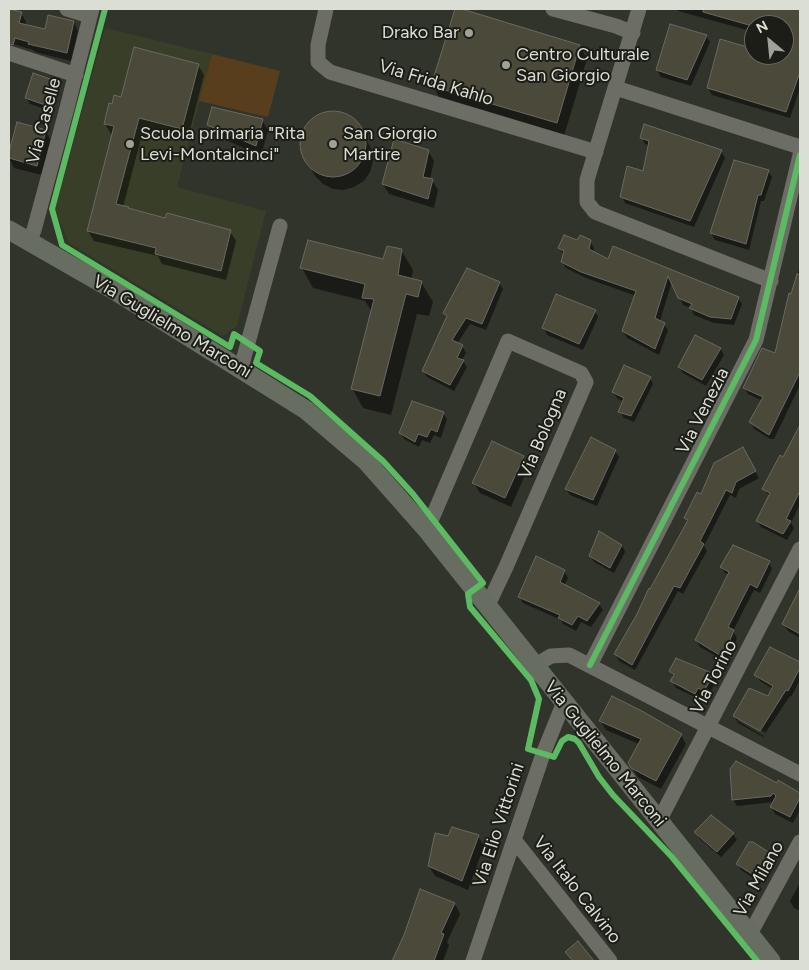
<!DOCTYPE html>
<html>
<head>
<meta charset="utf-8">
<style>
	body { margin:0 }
	#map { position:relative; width:809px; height:970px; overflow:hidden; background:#31342a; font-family:Figtree,sans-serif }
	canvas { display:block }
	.frame { position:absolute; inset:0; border:10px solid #dbded4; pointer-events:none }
	.north { position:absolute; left:744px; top:15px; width:50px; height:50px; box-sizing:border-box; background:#1c1d16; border:1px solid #686a62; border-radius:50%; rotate:332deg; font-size:14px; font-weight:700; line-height:20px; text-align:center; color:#dbded4 }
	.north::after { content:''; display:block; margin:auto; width:18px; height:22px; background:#a0a298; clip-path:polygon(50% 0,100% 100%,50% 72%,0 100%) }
</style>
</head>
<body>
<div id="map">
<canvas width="809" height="970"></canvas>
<div class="frame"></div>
<div class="north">N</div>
</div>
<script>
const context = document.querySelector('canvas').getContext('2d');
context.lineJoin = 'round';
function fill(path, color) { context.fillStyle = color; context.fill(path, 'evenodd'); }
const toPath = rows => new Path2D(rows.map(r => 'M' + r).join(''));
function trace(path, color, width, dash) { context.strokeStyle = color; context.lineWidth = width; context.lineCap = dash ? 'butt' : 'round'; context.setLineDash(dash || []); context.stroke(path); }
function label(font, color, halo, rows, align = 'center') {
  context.font = font + ' Figtree,sans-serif'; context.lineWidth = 4; context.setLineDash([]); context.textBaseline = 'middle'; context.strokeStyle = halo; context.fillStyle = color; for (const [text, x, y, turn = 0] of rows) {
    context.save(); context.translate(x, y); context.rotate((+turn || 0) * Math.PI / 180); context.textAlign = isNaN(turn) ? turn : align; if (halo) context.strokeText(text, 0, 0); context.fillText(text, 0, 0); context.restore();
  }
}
fill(toPath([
	[105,28,212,54,177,187,266,211,237,326,223,336,69,243,55,209]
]), '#393e29');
fill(toPath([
	[212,54,280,71,268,117,199,101]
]), '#583e1d');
fill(toPath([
	[457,9,580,46,587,59,564,136,440,99,433,85],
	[677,9,800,9,800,88,790,118,712,95,708,88,754,51,754,55,773,56,774,55,784,55,784,25,754,25,754,32,678,11],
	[9,10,21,13,26,22,25,26,46,31,74,22,78,31,71,61,35,52,33,50,9,43],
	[671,25,706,36,710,42,691,86,661,77,657,70],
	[198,65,204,75,188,138,144,127,123,207,166,220,230,231,236,241,226,280,162,264,158,256,94,241,88,231,113,134,111,134,105,124,113,105,122,99],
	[55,82,59,88,51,111,30,104,26,98],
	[330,112,341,113,351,118,359,126,372,150,373,161,370,172,364,181,354,187,344,190,333,189,323,184,315,176,302,152,301,141,304,130,310,121,319,115],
	[262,120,268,130,261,156,215,135,209,125],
	[18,124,46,131,51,141,42,175,14,168,9,158],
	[641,137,721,151,725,158,694,227,625,203,622,197,643,173,649,146,645,144],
	[428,151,434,161,430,179,432,180,438,190,434,208,389,194,383,184],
	[768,171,772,177,764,201,761,201,749,250,715,240,711,233],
	[578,241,590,241,594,248,593,253,608,261,613,248,738,298,742,304,734,325,714,323,694,315,691,308,683,305,672,281,660,321,664,324,668,330,659,355,627,338,623,331,636,296,586,278,566,268,562,262,564,255,559,248],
	[401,250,413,270,411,280,421,282,433,302,429,316,417,314,391,415,363,408,352,388,372,312,365,301,313,288,302,268,384,261],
	[800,265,800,385,774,439,770,439,754,429,751,422,763,401,748,394,744,388,776,354],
	[499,283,503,289,486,330,470,324,457,344,462,346,466,353,462,360,467,367,454,391,427,377,423,371,447,318,444,313],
	[595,311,598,317,583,350,547,335,544,328],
	[720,348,724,355,706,386,683,373,679,367],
	[650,378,653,384,634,422,624,418,620,412,624,402,617,398,613,392],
	[443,413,447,419,441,438,434,435,430,443,422,440,419,447,404,439,400,433],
	[800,428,800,504,791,523,794,528,787,540,761,527,757,521,770,497,764,489],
	[742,449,759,478,739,489,736,498,730,495,704,546,707,551,683,594,678,591,635,670,619,661,615,654,688,522,686,518],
	[615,451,619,457,597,506,570,495,566,489],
	[523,456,529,466,511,507,480,493,474,483],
	[622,545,625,552,614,573,594,562,590,556],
	[769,562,772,569,760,593,754,590,733,631,737,638,726,662,700,647,696,640,729,575,725,573,721,567],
	[564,571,568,578,564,586,599,604,603,610,591,627,581,622,576,631,563,624,561,620,523,603,520,597],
	[794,603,800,606,800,638,788,631,784,624],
	[770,649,800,663,800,680,791,697,790,696,764,735,766,733,738,718,738,721,764,736,763,737,738,723,734,716,769,697,773,689,760,681,756,675],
	[670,671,713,675,717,681,707,697,702,694,699,699,676,688,672,681,674,678],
	[600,721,681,735,686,744,661,789,638,777,629,763,639,744,606,730],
	[779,782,800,794,800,810,793,823,775,814,771,807,774,802,737,806,733,800,778,785],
	[711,816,733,834,737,840,721,857,699,838,696,832],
	[478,836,484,846,468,890,435,876,429,866,448,838],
	[769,854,773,860,761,883,741,870,737,864],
	[800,883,800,911,794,908,790,901],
	[421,890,455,904,460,914,447,942,449,945,443,961,394,961,405,936]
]), '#0007');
const building = toPath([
	[9,9,22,12,19,23,45,29,48,15,74,21,67,53,28,44,29,42,15,38,13,45,9,44,9,9],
	[455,9,462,9,580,45,557,123,431,86,455,9],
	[703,9,800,9,800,72,786,112,707,88,720,39,754,49,754,55,770,55,784,59,784,25,749,25,703,12,703,9],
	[670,24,707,35,687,80,656,70,670,24],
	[134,47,199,64,182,129,139,118,116,204,129,207,128,208,165,218,167,213,231,230,221,271,155,254,156,248,87,231,114,126,104,124,109,103,112,104,114,95,121,97,134,47],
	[33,73,56,81,48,106,25,98,33,73],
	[212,107,263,119,256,146,207,125,212,107],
	'300 144a33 33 0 1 1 66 0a33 33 0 1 1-66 0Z',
	[17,122,46,130,37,166,9,158,9,152,17,122],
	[644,124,722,150,690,221,620,197,627,166,643,171,649,141,640,138,644,124],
	[394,139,429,150,423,177,433,179,428,199,382,184,394,139],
	[734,160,769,170,761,195,758,195,746,244,710,233,734,160],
	[564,235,577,240,580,235,591,240,589,249,608,259,613,246,739,297,731,319,710,317,689,308,692,304,678,298,668,276,655,318,665,323,655,349,622,331,636,291,581,272,561,262,564,251,558,248,564,235],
	[308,240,383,259,387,246,402,249,398,275,422,281,418,297,406,294,380,396,351,389,374,299,362,298,365,284,300,268,308,240],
	[467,268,500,282,482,324,466,318,452,340,463,345,457,358,464,360,450,385,422,371,447,316,443,313,467,268],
	[797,274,800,274,800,372,769,435,749,422,763,397,743,388,762,348,775,353,789,293,791,294,797,274],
	[556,294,596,310,579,344,542,328,556,294],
	[695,335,721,348,702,380,678,367,695,335],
	[624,365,651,377,631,416,618,412,624,398,612,392,624,365],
	[412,401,444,412,437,432,431,429,427,437,418,434,415,442,399,433,412,401],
	[800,425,800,491,786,519,791,521,783,534,756,521,770,493,762,489,780,455,783,457,800,425],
	[591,437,616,450,593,500,565,489,591,437],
	[492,441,524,456,505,498,472,483,492,441],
	[743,447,756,471,736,482,732,493,726,490,700,541,704,544,680,588,674,586,632,665,614,654,637,614,649,588,650,589,688,520,684,518,697,492,701,494,714,463,743,447],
	[599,531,622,545,610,568,589,556,599,531],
	[733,545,770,561,757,588,750,584,728,627,734,630,723,657,695,640,729,572,720,567,733,545],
	[536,556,565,570,560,582,600,603,587,621,578,616,572,625,558,618,560,615,518,597,536,556],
	[800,588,800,634,782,624,800,588],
	[770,647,800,662,800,668,788,691,786,690,760,731,733,716,749,688,768,696,773,686,754,675,770,647],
	[676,658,714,674,704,691,698,688,695,694,670,681,674,675,669,671,676,658],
	[612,696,640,710,682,734,656,781,631,768,628,763,641,739,599,721,612,696],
	[736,761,777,783,778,780,800,793,800,798,790,817,770,807,776,796,773,793,771,796,732,800,730,769,736,761],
	[711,815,734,833,717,852,694,832,711,815],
	[452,827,479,835,462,881,428,866,435,833,448,836,452,827],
	[749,842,753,842,770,853,757,877,736,864,749,842],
	[420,889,455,903,441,933,444,934,434,961,392,961,404,935,420,889],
	[578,941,594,961,573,961,565,952,578,941]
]);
fill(building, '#4b493a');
trace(building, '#696962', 1);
trace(toPath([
	[67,9,90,16],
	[326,9,318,45,318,62,330,72,596,152],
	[553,9,616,26,633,33],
	[639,9,587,180,587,202,595,212,771,281],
	[9,53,76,75],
	[616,88,800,147],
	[29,242,34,230,67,108,92,9],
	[241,368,280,226],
	[427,530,508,341,581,373,586,382,506,567,487,607],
	[590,665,756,340,800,155],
	[534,666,551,656,569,655,800,774],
	[659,821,800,549],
	[515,841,610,961],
	[750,934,800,842],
	[473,961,543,754,564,702]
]), '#6c6e66', 15);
trace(toPath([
	[9,230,112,289,306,410,366,461,427,530,771,961]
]), '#676d61', 19);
trace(toPath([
	[105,9,52,209,62,245,230,347,234,334,260,351,256,363,310,396,383,461,413,494,483,583,468,594,470,607,531,680,539,699,528,749,554,757,562,741,568,737,575,739,579,743,599,777,613,795,672,857,757,961],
	[590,665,756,340,800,155]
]), '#5cba63', 6);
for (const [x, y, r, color] of [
	[469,33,5,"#a0a298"],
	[506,65,5,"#a0a298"],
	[130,144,5,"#a0a298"],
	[333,144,5,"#a0a298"]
]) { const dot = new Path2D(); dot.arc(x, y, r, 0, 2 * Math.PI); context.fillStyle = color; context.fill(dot); trace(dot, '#1c1d16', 2); }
label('18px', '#dbded4', '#1c1d16', [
	["Drako Bar",459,33,"right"],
	["Centro Culturale",516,55],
	["San Giorgio",516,76],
	["Scuola primaria \"Rita",140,134],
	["Levi-Montalcinci\"",140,155],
	["San Giorgio",343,134],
	["Martire",343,155]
], 'left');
label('18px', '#dbded4', '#1c1d16', [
	["Via Frida Kahlo",436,83,17],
	["Via Caselle",44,121,-75],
	["Via Guglielmo Marconi",172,327,31],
	["Via Venezia",703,411,-63],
	["Via Bologna",543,434,-67],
	["Via Torino",714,677,-63],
	["Via Guglielmo Marconi",605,754,51],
	["Via Elio Vittorini",499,825,-72],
	["Via Milano",759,879,-61],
	["Via Italo Calvino",577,890,52]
]);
</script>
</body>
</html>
